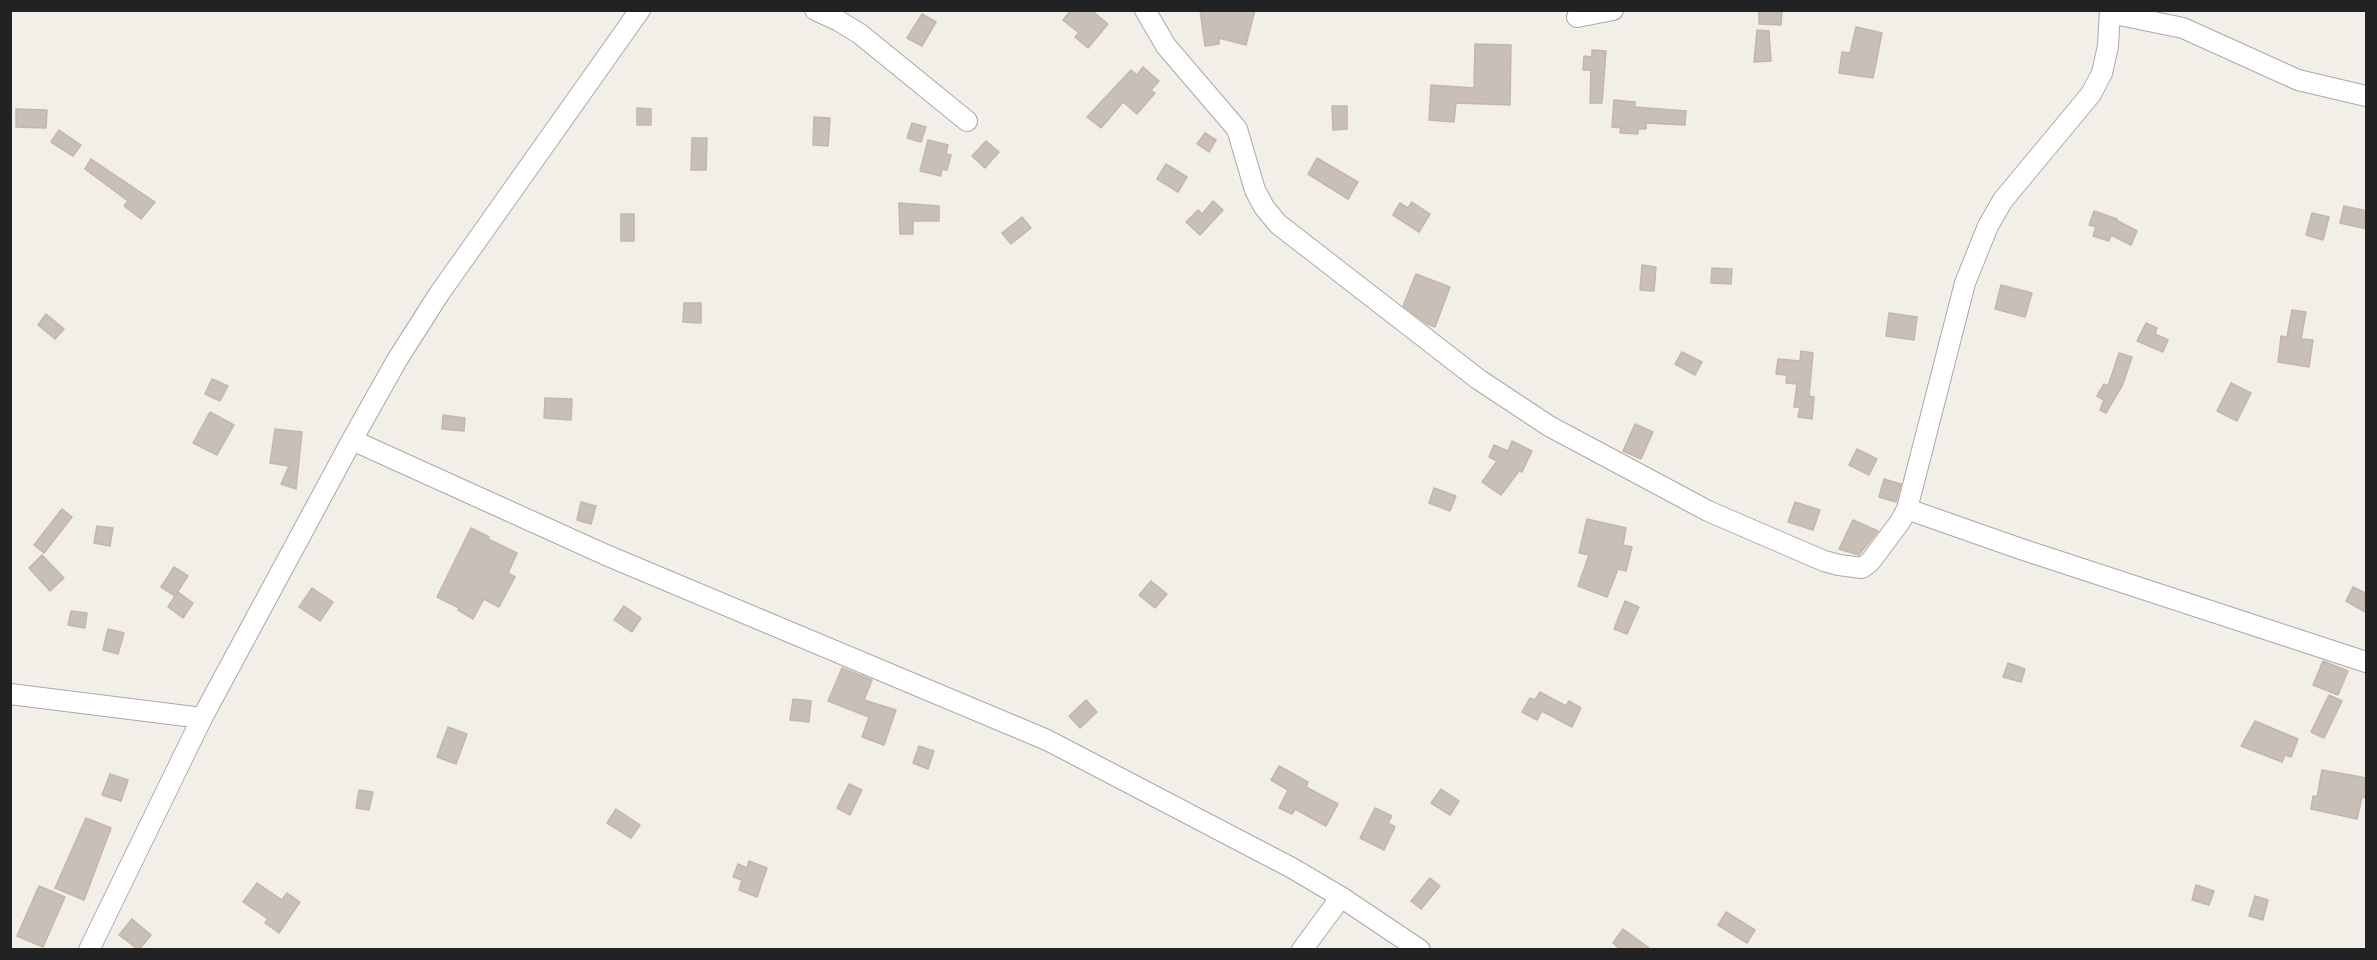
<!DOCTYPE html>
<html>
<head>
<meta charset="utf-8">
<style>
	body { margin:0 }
	#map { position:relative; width:2377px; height:960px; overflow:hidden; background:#f2efe9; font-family:Figtree,sans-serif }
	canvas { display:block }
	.frame { position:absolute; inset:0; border:12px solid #222; pointer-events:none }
</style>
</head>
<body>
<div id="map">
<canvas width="2377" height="960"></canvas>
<div class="frame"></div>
</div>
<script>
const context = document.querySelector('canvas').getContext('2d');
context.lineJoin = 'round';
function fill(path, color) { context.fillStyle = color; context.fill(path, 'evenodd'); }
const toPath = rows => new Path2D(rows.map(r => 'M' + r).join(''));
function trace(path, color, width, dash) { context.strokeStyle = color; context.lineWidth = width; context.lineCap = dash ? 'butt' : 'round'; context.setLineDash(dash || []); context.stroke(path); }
const building = toPath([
	[1071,10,1091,10,1108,24,1088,48,1075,37,1079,33,1063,20,1071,10],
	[1200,10,1255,10,1246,45,1219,38,1219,44,1205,46,1200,10],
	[1759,10,1782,10,1781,25,1759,24,1759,10],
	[922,14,936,22,922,46,907,38,922,14],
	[1856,27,1882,33,1873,78,1839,73,1842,52,1850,53,1856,27],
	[1757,30,1769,31,1771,61,1754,62,1757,30],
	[1475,44,1511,45,1510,105,1456,103,1454,122,1429,120,1431,85,1474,88,1475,44],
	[1592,50,1606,51,1602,103,1590,103,1591,70,1583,70,1584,56,1592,57,1592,50],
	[1143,67,1159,81,1151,90,1155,93,1137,114,1123,102,1101,128,1087,117,1131,70,1137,75,1143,67],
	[1614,100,1635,102,1635,107,1686,111,1685,125,1646,123,1646,129,1638,129,1638,134,1620,133,1621,128,1612,127,1614,100],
	[1332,106,1347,106,1347,129,1333,130,1332,106],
	[637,108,651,109,651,125,637,125,637,108],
	[16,109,47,110,46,128,16,127,16,109],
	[814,117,830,118,828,146,813,145,814,117],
	[912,123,926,127,921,142,907,138,912,123],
	[59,130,81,145,73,156,51,142,59,130],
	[1205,133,1216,140,1209,152,1197,144,1205,133],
	[692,138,707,138,706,170,691,170,692,138],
	[928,140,948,145,946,154,951,155,947,170,942,169,941,176,920,171,928,140],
	[986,141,999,152,985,168,972,156,986,141],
	[1317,158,1358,182,1348,199,1308,174,1317,158],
	[91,159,155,202,141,219,124,206,128,201,85,169,91,159],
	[1166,164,1187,177,1178,192,1157,179,1166,164],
	[1213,201,1223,210,1200,235,1186,222,1198,210,1202,214,1213,201],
	[1412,202,1430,214,1419,232,1393,215,1400,203,1408,208,1412,202],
	[899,203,939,206,939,221,913,221,913,234,900,234,899,203],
	[2344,206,2367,211,2367,229,2340,223,2344,206],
	[2094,211,2117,219,2116,220,2137,231,2131,245,2111,235,2109,241,2093,236,2096,227,2089,225,2094,211],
	[2312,213,2329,217,2323,240,2306,235,2312,213],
	[621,214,634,214,634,241,621,241,621,214],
	[1022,217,1031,228,1011,244,1002,233,1022,217],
	[1642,265,1656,267,1654,291,1640,290,1642,265],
	[1712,268,1732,269,1731,284,1711,283,1712,268],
	[1416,274,1450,287,1435,327,1427,324,1403,306,1416,274],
	[2001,285,2032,293,2025,317,1995,309,2001,285],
	[684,303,701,303,701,323,683,322,684,303],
	[2292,310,2306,312,2301,339,2313,340,2309,367,2278,362,2281,336,2287,337,2292,310],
	[1889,313,1917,317,1914,340,1886,336,1889,313],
	[46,314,64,329,55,339,38,325,46,314],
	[2146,323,2157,328,2155,334,2168,340,2163,352,2137,341,2146,323],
	[1801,351,1813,353,1809,396,1814,397,1812,419,1798,417,1800,407,1794,407,1797,384,1786,383,1787,375,1776,374,1778,359,1800,361,1801,351],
	[1682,352,1702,362,1695,375,1675,364,1682,352],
	[2119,353,2132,357,2123,384,2106,413,2100,410,2104,400,2097,396,2104,384,2108,386,2119,353],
	[212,379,228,386,220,401,205,394,212,379],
	[2231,383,2251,393,2237,421,2217,411,2231,383],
	[545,398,572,399,571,420,544,418,545,398],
	[210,412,234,425,217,455,193,443,210,412],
	[443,415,465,418,464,431,442,429,443,415],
	[1635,424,1653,432,1641,459,1623,451,1635,424],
	[275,429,302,432,296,489,281,484,289,466,270,463,275,429],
	[1512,441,1532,451,1522,472,1519,471,1501,495,1482,482,1497,461,1489,457,1494,445,1508,451,1512,441],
	[1857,449,1877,459,1869,475,1849,465,1857,449],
	[1884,479,1901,484,1896,502,1879,497,1884,479],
	[1434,488,1456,496,1450,511,1429,503,1434,488],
	[581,502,596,506,591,524,577,520,581,502],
	[1795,502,1820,510,1813,530,1788,522,1795,502],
	[62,509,72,517,44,553,34,545,62,509],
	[1587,519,1626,528,1623,545,1632,547,1626,571,1618,569,1607,597,1578,586,1589,555,1579,553,1587,519],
	[1853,520,1878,531,1859,555,1839,549,1853,520],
	[97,526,113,528,110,546,94,543,97,526],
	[471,528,489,537,488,539,517,553,508,573,515,577,499,607,484,599,473,619,458,610,459,608,437,597,471,528],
	[42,555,64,578,50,591,29,568,42,555],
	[174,567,188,576,176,594,178,592,193,603,183,618,168,607,175,596,161,587,174,567],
	[1151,581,1167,594,1155,608,1139,595,1151,581],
	[2353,587,2367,594,2367,613,2346,601,2353,587],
	[312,588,333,602,320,621,299,607,312,588],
	[1625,601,1639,607,1627,634,1614,629,1625,601],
	[624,606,641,618,632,632,614,620,624,606],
	[71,611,87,613,85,628,68,625,71,611],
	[108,629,124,633,118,654,103,650,108,629],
	[2323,661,2348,671,2338,695,2313,685,2323,661],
	[2008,663,2025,669,2021,682,2003,677,2008,663],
	[842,668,872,680,864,700,896,710,884,745,862,737,869,717,828,701,842,668],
	[1540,692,1566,706,1569,701,1581,708,1572,727,1542,711,1537,720,1522,712,1530,698,1535,700,1540,692],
	[2329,695,2342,701,2324,738,2311,732,2329,695],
	[793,699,811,701,809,722,790,720,793,699],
	[1086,700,1097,712,1080,728,1069,716,1086,700],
	[2255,721,2298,739,2291,757,2285,755,2282,762,2241,746,2255,721],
	[448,727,467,734,456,764,437,757,448,727],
	[919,746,934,751,928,769,913,763,919,746],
	[1279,766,1308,782,1306,787,1338,804,1326,826,1295,809,1292,814,1279,808,1288,790,1271,780,1279,766],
	[2322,770,2367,778,2367,798,2362,797,2357,819,2311,809,2313,796,2317,797,2322,770],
	[110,774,128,780,121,801,102,795,110,774],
	[849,784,862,790,850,815,837,808,849,784],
	[1441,789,1459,801,1450,815,1431,803,1441,789],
	[359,790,373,792,369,810,356,808,359,790],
	[1375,808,1392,816,1388,823,1395,827,1384,850,1360,838,1375,808],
	[616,809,640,825,631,838,607,823,616,809],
	[86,818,111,828,84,900,55,888,86,818],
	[749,861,767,868,757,897,739,890,742,880,733,877,738,864,747,868,749,861],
	[1430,878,1440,886,1421,909,1411,901,1430,878],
	[257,883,282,900,287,893,300,902,279,933,265,923,268,919,243,902,257,883],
	[2196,885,2214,891,2209,905,2192,900,2196,885],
	[39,886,65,897,43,947,17,936,39,886],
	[2255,896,2268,900,2263,920,2249,916,2255,896],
	[1726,912,1755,930,1747,943,1718,925,1726,912],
	[132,919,151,935,139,950,119,935,132,919],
	[1623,929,1652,950,1621,950,1613,943,1623,929]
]);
fill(building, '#c7bfb8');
trace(building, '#c4b6ab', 1.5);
const minor = toPath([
	[815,10,839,21,860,34,967,121],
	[1145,10,1166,46,1237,129,1255,190,1264,207,1278,224,1478,379,1549,426,1708,511,1824,561,1839,565,1862,568,1870,562,1900,522,1907,509,1965,283,1988,226,2003,200,2091,94,2102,73,2108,46,2110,10],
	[2110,13,2183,28,2298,80,2366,96],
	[1577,17,1613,10],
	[352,440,606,555,1047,740,1292,868,1341,897,1420,950],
	[1907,509,2021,549,2366,662],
	[10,694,202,718],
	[89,950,202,718,352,440,397,360,439,294,640,10],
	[1302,950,1341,897]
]);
trace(minor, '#a9a9a9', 22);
trace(minor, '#fff', 20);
</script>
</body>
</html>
